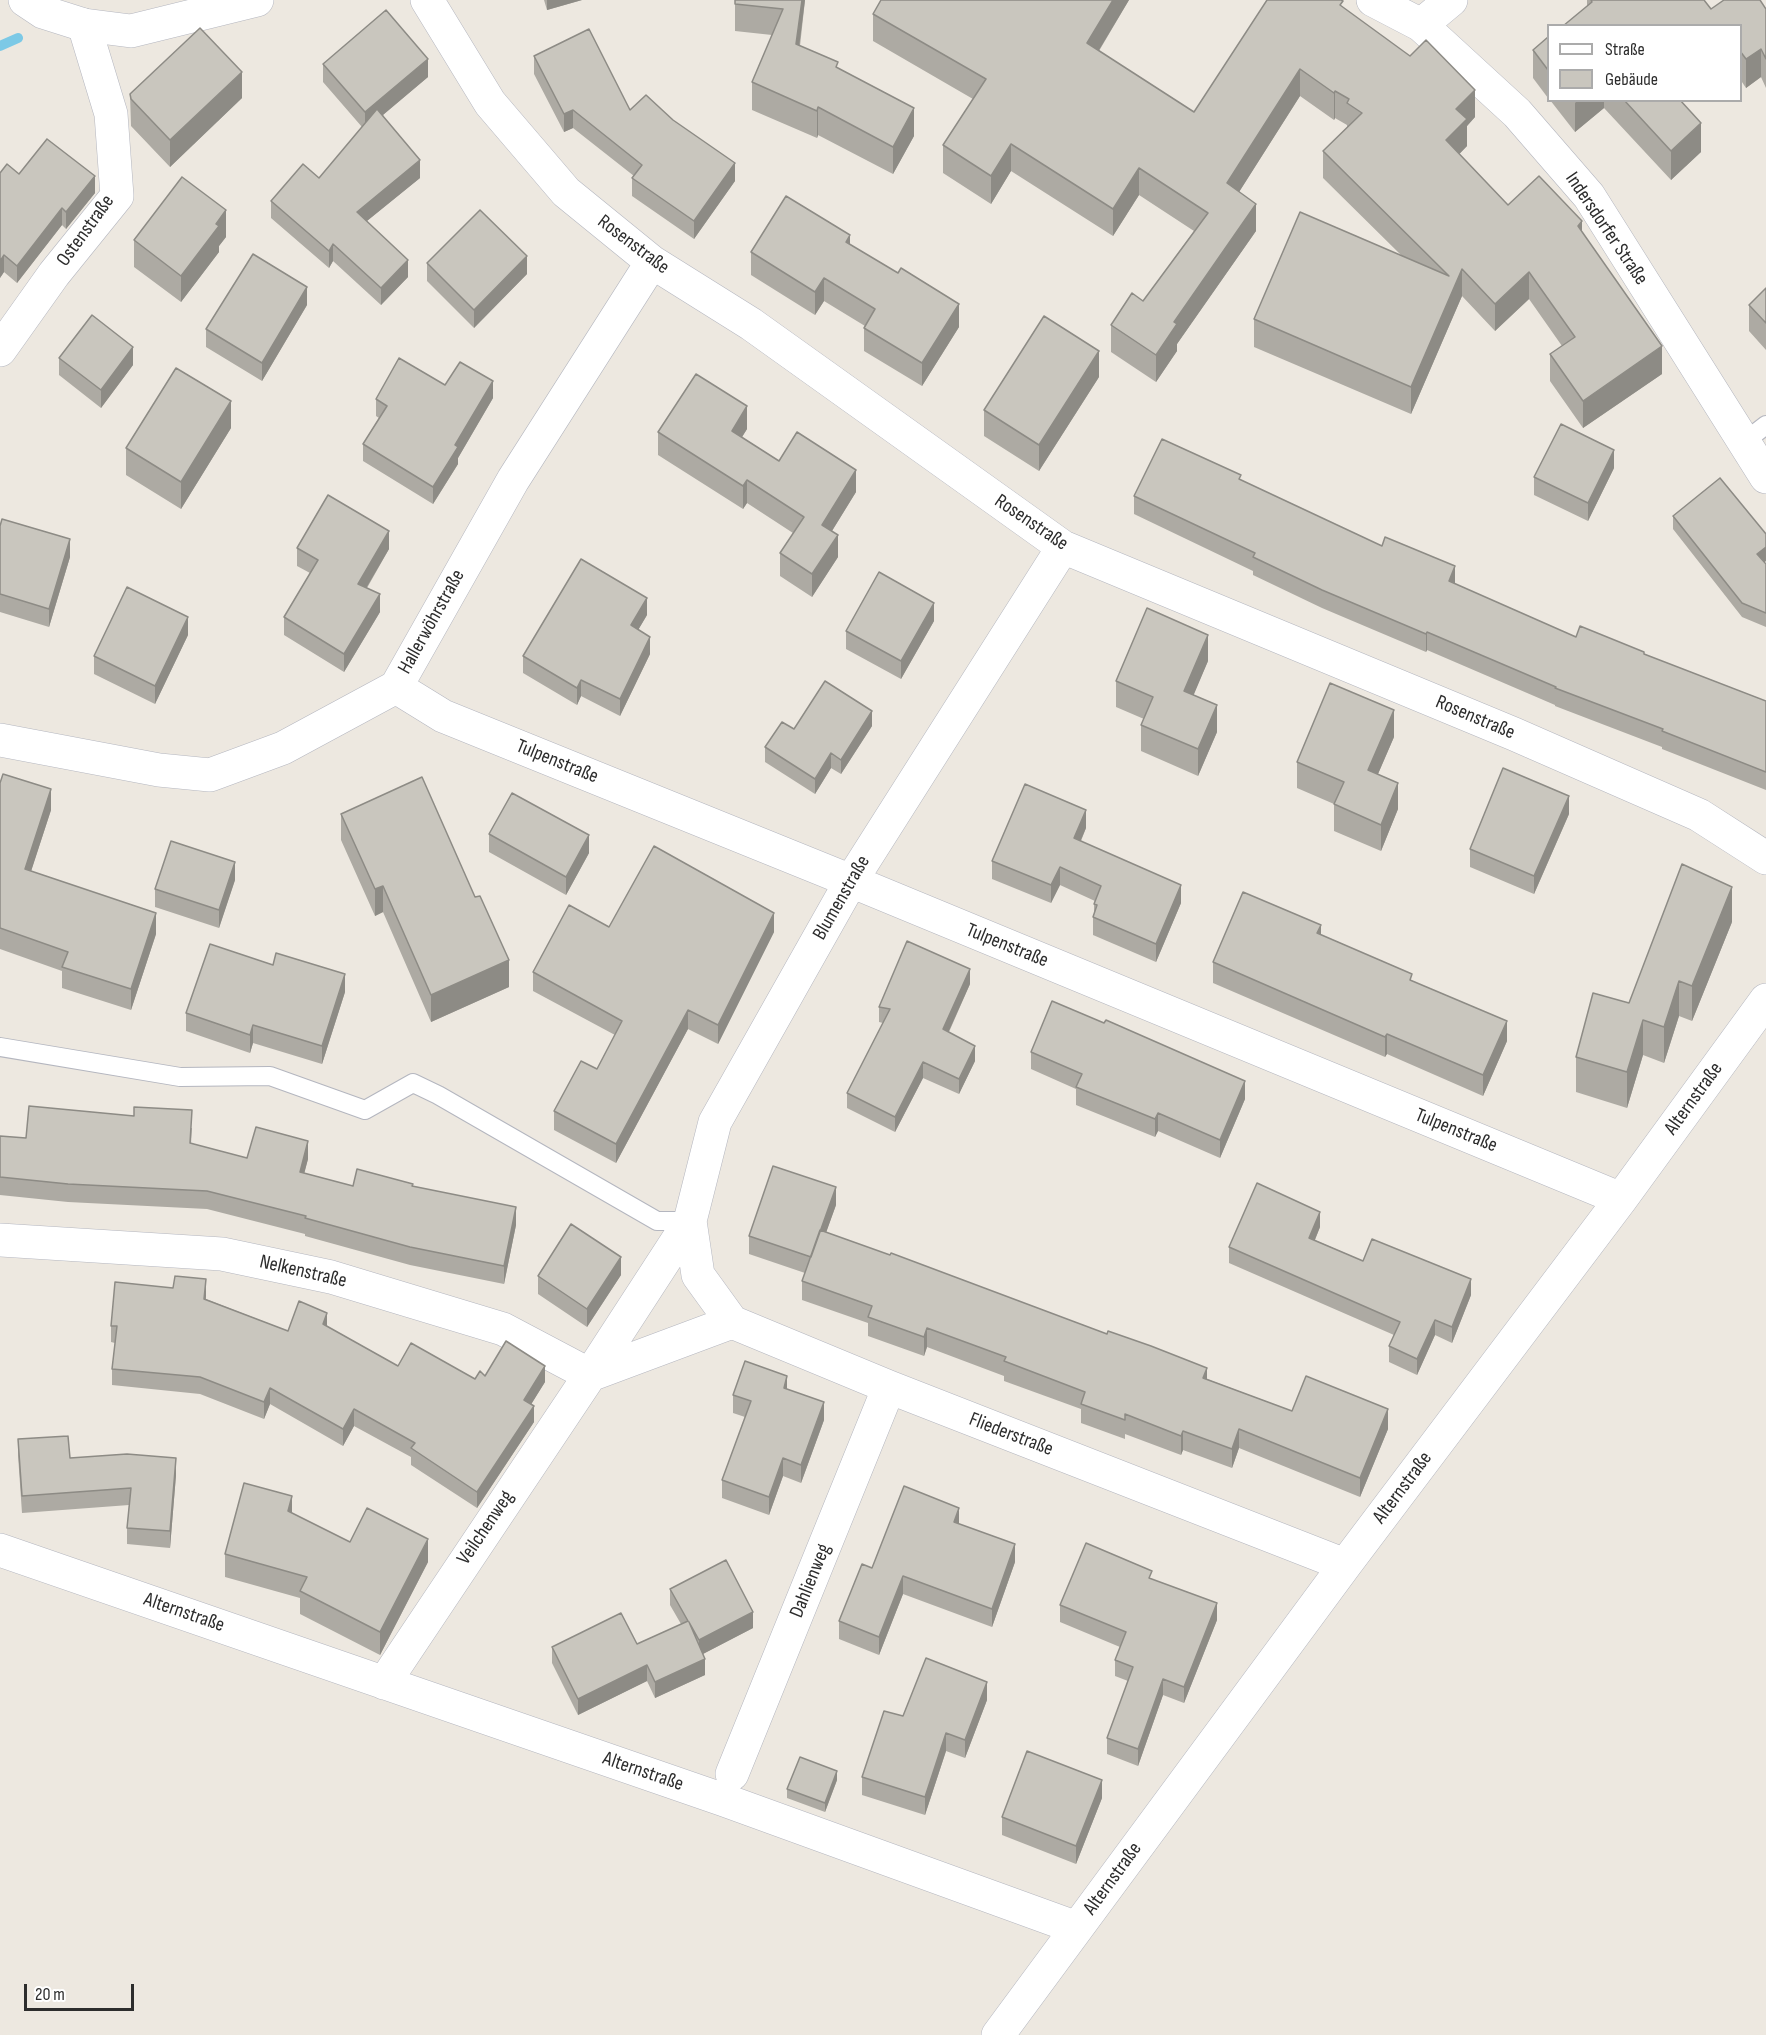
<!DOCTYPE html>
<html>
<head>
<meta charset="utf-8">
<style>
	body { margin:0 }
	#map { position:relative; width:1766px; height:2035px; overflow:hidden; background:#ede8e0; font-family:"Sofia Sans Condensed",sans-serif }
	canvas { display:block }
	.legend { position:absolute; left:1547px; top:24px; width:195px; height:78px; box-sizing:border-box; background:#fff; border:2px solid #ababab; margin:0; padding:8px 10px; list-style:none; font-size:18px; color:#2d2d2d }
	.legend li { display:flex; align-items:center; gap:12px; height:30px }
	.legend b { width:30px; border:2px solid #ababab }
	.scale { position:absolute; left:24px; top:1984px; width:110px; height:27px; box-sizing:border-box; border:3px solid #2d2d2d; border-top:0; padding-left:8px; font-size:18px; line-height:21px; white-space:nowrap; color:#2d2d2d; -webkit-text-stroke:4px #fff; paint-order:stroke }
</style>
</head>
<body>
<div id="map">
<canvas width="1766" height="2035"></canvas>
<ul class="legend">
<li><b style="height:8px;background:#fff"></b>Straße</li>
<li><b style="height:16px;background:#c9c6be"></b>Gebäude</li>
</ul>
<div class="scale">20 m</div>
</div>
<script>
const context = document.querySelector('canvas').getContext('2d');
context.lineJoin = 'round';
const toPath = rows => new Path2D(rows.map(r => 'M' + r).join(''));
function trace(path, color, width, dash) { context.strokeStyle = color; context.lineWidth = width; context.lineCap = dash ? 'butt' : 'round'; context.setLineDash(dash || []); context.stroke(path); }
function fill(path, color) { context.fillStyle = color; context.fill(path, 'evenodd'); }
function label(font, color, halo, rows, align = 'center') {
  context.font = font + ' "Sofia Sans Condensed",sans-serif'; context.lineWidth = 6; context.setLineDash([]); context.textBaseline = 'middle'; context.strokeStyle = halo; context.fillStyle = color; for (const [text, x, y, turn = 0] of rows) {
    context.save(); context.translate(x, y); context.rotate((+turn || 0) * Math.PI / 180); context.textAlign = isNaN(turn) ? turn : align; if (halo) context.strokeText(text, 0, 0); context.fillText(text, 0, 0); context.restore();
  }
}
trace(toPath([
	[0,46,18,38]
]), '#7cc9e6', 10);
const service = toPath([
	[1744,442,1766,425],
	[0,1047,180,1077,270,1076,365,1110,413,1083,438,1095,657,1221,690,1221]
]);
const minor = toPath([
	[427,0,490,103,566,192,652,262,751,324,1063,547,1514,734,1699,815,1766,858],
	[1421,25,1451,0],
	[0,350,54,274,117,196,111,114,84,25],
	[1063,547,851,881,715,1122,690,1221,698,1275,732,1322,889,1387,1345,1565],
	[396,687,443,716,851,881,1621,1199],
	[0,740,159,770,210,775,283,748,396,687,513,480,652,262],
	[0,1240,222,1254,331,1277,503,1329,590,1375,732,1322],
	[0,1550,724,1800,1077,1928],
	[384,1683,590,1375,690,1221],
	[732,1774,889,1387],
	[998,2035,1345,1565,1621,1199,1766,1000]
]);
const tertiary = toPath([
	[1373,0,1421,25,1517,113,1589,196,1766,477]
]);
const secondary = toPath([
	[25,0,43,12,84,25,131,31,257,0]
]);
trace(service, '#b4b6bf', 20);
trace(minor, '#b4b6bf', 34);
trace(tertiary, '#b4b6bf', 34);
trace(secondary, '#b4b6bf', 34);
trace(service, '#fff', 18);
trace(minor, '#fff', 33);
trace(tertiary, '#fff', 33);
trace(secondary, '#fff', 33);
fill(toPath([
	[544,0,582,0,547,10],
	[805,0,800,46,838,68,914,136,893,174,818,135,817,138,752,110,752,82,772,35,735,31,735,4],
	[881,0,1129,0,1099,51,1194,112,1343,7,1475,117,1467,126,1467,146,1459,154,1508,205,1582,232,1662,374,1583,428,1550,381,1550,354,1562,346,1529,299,1495,331,1462,296,1411,414,1254,347,1254,319,1401,255,1323,178,1323,151,1347,127,1347,125,1335,118,1334,120,1300,96,1239,192,1256,231,1177,344,1177,351,1156,382,1111,352,1111,325,1143,301,1194,231,1139,195,1113,236,1011,171,991,204,943,173,943,145,973,99,873,41,873,14],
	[1587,0,1704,0,1711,9,1766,9,1766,88,1761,77,1746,88,1740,79,1740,26,1587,6],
	[1548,37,1548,98,1533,78,1533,50],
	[534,56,630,110,735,181,694,239,632,196,632,178,634,176,573,128,564,132,534,74],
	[323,64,428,77,383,115,420,178,367,221,408,277,381,305,333,261,329,268,271,218,271,201,319,178,362,127,323,82],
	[130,94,242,98,170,167,131,126],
	[1550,100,1680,100,1701,152,1671,180,1604,108,1575,132],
	[19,174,95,193,66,229,62,225,17,283,4,272,0,278],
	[226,237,219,246,219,252,181,302,134,267,134,240],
	[850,244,959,327,922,386,864,351,864,328,865,326,824,301,815,315,751,275,751,252],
	[427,263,527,274,474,328,427,281],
	[1766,288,1766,350,1749,331,1749,305],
	[307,305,262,381,206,347,206,329],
	[59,358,133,365,101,408,59,375],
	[1099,377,1039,471,984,436,984,410],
	[445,385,493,398,458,458,458,464,433,504,363,461,363,444,379,418,376,416,376,399],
	[231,428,181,509,126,475,126,448],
	[747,429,742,437,779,461,856,492,832,531,838,557,812,597,780,576,780,553,793,533,747,503,743,509,658,455,658,432],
	[1614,468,1588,521,1534,495,1534,477],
	[1241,480,1455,584,1576,637,1644,654,1766,701,1766,790,1662,749,1662,747,1555,706,1555,705,1427,650,1426,652,1322,608,1253,575,1253,571,1134,514,1134,496],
	[1673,516,1766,561,1764,562,1766,564,1766,627,1742,617,1673,529],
	[0,526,70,557,49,627,0,612],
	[297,548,389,549,367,588,380,612,344,672,284,635,284,617,310,573,297,566],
	[647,615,638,630,650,654,620,716,581,696,577,705,523,673,523,656],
	[934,621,901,679,846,649,846,631],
	[188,635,155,704,94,674,94,656],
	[1208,661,1193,695,1217,732,1198,776,1141,751,1141,725,1144,719,1116,707,1116,681],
	[872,726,841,774,831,768,815,794,765,762,765,747,794,729],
	[1394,737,1378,774,1398,809,1381,851,1334,831,1334,804,1297,788,1297,762],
	[0,783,51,810,31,871,156,934,131,1010,62,988,62,971,0,949],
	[341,814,509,987,431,1022,383,912,375,916,341,840],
	[1569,814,1534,894,1470,867,1470,849],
	[1086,828,1081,841,1181,903,1156,962,1093,935,1093,917,1094,914,1094,904,1095,901,1060,885,1051,903,992,879,992,861],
	[489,834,589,853,566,895,489,852],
	[235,880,219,928,155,907,155,889],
	[1732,922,1692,1021,1679,1016,1664,1063,1643,1055,1627,1108,1576,1092,1576,1057,1629,1003],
	[609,927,774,932,718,1044,688,1029,616,1163,554,1130,554,1111,597,1069,615,1035,533,991,533,972],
	[1321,935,1412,981,1507,1041,1483,1096,1387,1054,1385,1057,1213,983,1213,962],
	[970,984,949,1032,975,1061,959,1094,923,1078,895,1132,847,1108,847,1093,883,1023,879,1022,879,1007],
	[345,992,322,1064,253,1043,250,1053,186,1031,186,1013],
	[1031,1052,1245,1099,1220,1158,1158,1131,1155,1137,1076,1105,1076,1089,1031,1069],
	[192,1128,191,1144,247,1158,308,1159,304,1173,353,1186,413,1186,516,1225,504,1284,410,1265,305,1236,305,1234,207,1209,68,1202,0,1195,0,1136,26,1138],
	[836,1205,826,1232,1207,1379,1292,1411,1388,1429,1360,1497,1239,1448,1232,1468,1183,1450,1181,1455,1125,1434,1125,1439,1081,1423,1081,1409,1004,1381,1004,1376,927,1347,924,1356,868,1336,868,1323,802,1300,802,1281,805,1273,749,1254,749,1236],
	[1320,1227,1315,1240,1363,1261,1471,1295,1452,1343,1435,1335,1417,1375,1389,1362,1389,1346,1394,1335,1229,1263,1229,1247],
	[621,1275,587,1327,538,1294,538,1276],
	[173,1288,206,1296,206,1299,288,1331,327,1326,398,1366,475,1379,485,1376,545,1382,531,1404,534,1422,477,1508,411,1465,411,1457,354,1426,343,1446,270,1404,264,1419,200,1394,112,1385,112,1369,115,1343,111,1342,111,1326],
	[787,1389,824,1420,801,1483,783,1476,769,1515,722,1498,722,1480,745,1417,733,1413,733,1395],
	[18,1439,70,1458,176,1475,170,1548,127,1544,127,1528,129,1505,22,1513,18,1455],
	[292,1513,350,1542,428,1562,380,1655,300,1614,300,1598,225,1577,225,1554],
	[959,1524,1015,1562,992,1627,903,1594,879,1655,839,1639,839,1621,872,1568],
	[1152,1579,1217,1620,1184,1703,1163,1695,1138,1766,1107,1754,1107,1738,1128,1681,1115,1676,1115,1660,1120,1647,1060,1622,1060,1605],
	[670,1589,753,1628,703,1654,705,1675,655,1698,647,1681,578,1715,552,1663,552,1647,637,1644,681,1624,670,1605],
	[987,1700,965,1758,946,1751,925,1815,862,1795,862,1777,903,1716],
	[837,1780,825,1812,787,1798,787,1789],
	[1102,1798,1076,1864,1002,1835,1002,1817]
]), '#adaaa3');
fill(toPath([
	[547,0,582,0,547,10],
	[802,0,805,0,796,71,796,44],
	[1113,0,1129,0,1087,70,1087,43],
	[1761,49,1761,77,1746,88,1746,59],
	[428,59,428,77,365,130,365,112],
	[1300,69,1300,96,1227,211,1227,183],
	[242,72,242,98,170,167,170,140],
	[1475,90,1475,117,1467,126,1467,146,1446,168,1446,140,1456,109],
	[1335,91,1335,118,1334,120,1334,93],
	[1578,100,1604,100,1604,108,1575,132,1575,103],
	[818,107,818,135,817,138,817,111],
	[914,108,914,136,893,174,893,147],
	[573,110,573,128,564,132,564,114],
	[1701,123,1701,152,1671,180,1671,151],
	[1011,144,1011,171,991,204,991,176],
	[420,160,420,178,357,229,357,212],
	[735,163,735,181,694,239,694,221],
	[1139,168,1139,195,1113,236,1113,209],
	[95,176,95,193,66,229,66,212],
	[1256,204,1256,231,1177,344,1177,351,1156,382,1156,355,1174,322],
	[62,208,62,225,17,283,17,266],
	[226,210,226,237,219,246,219,252,181,302,181,276,216,224],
	[1582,221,1582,248,1578,226],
	[850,235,850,258,846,242],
	[333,244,333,261,329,268,329,251],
	[4,255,4,272,0,278,0,261],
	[527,256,527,274,474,328,474,310],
	[408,260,408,277,381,305,381,288],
	[1462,269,1462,296,1411,414,1411,387],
	[1529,272,1529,299,1495,331,1495,304],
	[824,278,824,301,815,315,815,292],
	[307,287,307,305,262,381,262,363],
	[959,304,959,327,922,386,922,363],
	[1662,346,1662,374,1583,428,1583,401],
	[133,347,133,365,101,408,101,390],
	[1099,351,1099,377,1039,471,1039,445],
	[493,381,493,398,458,458,458,464,433,504,433,487,455,445],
	[231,401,231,428,181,509,181,482],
	[747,406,747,429,732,453,732,431],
	[1614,450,1614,468,1588,521,1588,503],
	[856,470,856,492,822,547,822,525],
	[747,480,747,503,743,509,743,486],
	[389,531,389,549,358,602,358,584],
	[838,535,838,557,812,597,812,574],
	[70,539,70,557,49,627,49,609],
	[1766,547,1766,561,1757,568,1757,554],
	[1455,566,1455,584,1449,581],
	[380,594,380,612,344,672,344,654],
	[647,598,647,615,631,642,631,625],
	[934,603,934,621,901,679,901,661],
	[188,617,188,635,155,704,155,686],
	[1427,632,1427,650,1426,652,1426,634],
	[1208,635,1208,661,1184,718,1184,691],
	[650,637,650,654,620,716,620,699],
	[581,680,581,696,577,705,577,688],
	[1217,705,1217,732,1198,776,1198,749],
	[1394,710,1394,737,1368,797,1368,770],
	[872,711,872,726,841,774,841,760],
	[831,753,831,768,815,794,815,779],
	[1398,783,1398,809,1381,851,1381,825],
	[51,789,51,810,25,890,25,869],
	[1569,796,1569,814,1534,894,1534,876],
	[1086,810,1086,828,1074,856,1074,838],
	[589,835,589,853,566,895,566,877],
	[235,862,235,880,219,928,219,910],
	[1060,867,1060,885,1051,903,1051,885],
	[1181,885,1181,903,1156,962,1156,944],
	[383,886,383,912,375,916,375,889],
	[1732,887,1732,922,1692,1021,1692,986],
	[156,913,156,934,131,1010,131,989],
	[774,913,774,932,718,1044,718,1025],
	[1321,925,1321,945,1317,933],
	[509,960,509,987,431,1022,431,995],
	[970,969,970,984,943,1044,943,1029],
	[345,974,345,992,322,1064,322,1046],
	[1679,981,1679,1016,1664,1063,1664,1027],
	[688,1010,688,1029,616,1163,616,1144],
	[1643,1020,1643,1055,1627,1108,1627,1072],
	[1507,1021,1507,1041,1483,1096,1483,1075],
	[253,1025,253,1043,250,1053,250,1035],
	[1387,1034,1387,1054,1385,1057,1385,1037],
	[975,1046,975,1061,959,1094,959,1079],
	[923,1062,923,1078,895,1132,895,1117],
	[1245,1081,1245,1099,1220,1158,1220,1140],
	[1158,1113,1158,1131,1155,1137,1155,1119],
	[308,1141,308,1159,300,1190,300,1172],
	[836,1187,836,1205,811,1275,811,1257],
	[516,1207,516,1225,504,1284,504,1266],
	[1320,1212,1320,1227,1309,1254,1309,1238],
	[621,1257,621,1275,587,1327,587,1309],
	[206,1279,206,1296,204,1315,204,1299],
	[1471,1279,1471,1295,1452,1343,1452,1327],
	[327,1313,327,1329,323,1324],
	[1435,1320,1435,1335,1417,1375,1417,1359],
	[927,1328,927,1347,924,1356,924,1337],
	[545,1366,545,1382,524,1416,524,1400],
	[1207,1368,1207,1387,1203,1378],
	[787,1376,787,1394,784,1388],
	[270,1388,270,1404,264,1419,264,1402],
	[824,1402,824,1420,801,1483,801,1465],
	[534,1406,534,1422,477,1508,477,1492],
	[354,1409,354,1426,343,1446,343,1429],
	[1388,1409,1388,1429,1360,1497,1360,1478],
	[1239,1429,1239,1448,1232,1468,1232,1449],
	[1183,1431,1183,1450,1181,1455,1181,1436],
	[176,1458,176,1475,170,1548,170,1531],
	[783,1458,783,1476,769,1515,769,1497],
	[292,1496,292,1519,288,1511],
	[959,1508,959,1526,954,1522],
	[428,1539,428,1562,380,1655,380,1632],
	[1015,1544,1015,1562,992,1627,992,1609],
	[903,1576,903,1594,879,1655,879,1637],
	[1217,1603,1217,1620,1184,1703,1184,1687],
	[753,1612,753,1628,699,1656,699,1640],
	[705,1659,705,1675,655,1698,655,1682],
	[647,1665,647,1681,578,1715,578,1699],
	[1163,1679,1163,1695,1138,1766,1138,1749],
	[987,1682,987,1700,965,1758,965,1740],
	[946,1733,946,1751,925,1815,925,1797],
	[837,1771,837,1780,825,1812,825,1803],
	[1102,1780,1102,1798,1076,1864,1076,1846]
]), '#8d8b85');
const building = toPath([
	[735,0,802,0,796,44,838,62,836,67,914,108,893,147,818,107,817,111,752,82,783,9,735,4,735,0],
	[881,0,1113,0,1087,43,1194,112,1267,0,1341,0,1343,1,1340,5,1410,56,1426,40,1475,90,1456,109,1467,119,1446,140,1508,205,1539,176,1582,221,1578,226,1662,346,1583,401,1550,354,1575,337,1529,272,1495,304,1462,269,1411,387,1254,319,1300,212,1449,276,1323,151,1362,113,1347,103,1349,99,1335,91,1334,93,1300,69,1227,183,1256,204,1174,322,1177,324,1156,355,1111,325,1132,293,1143,301,1208,213,1139,168,1113,209,1011,144,991,176,943,145,986,79,873,14,881,0],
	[1591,0,1704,0,1711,9,1724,0,1760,0,1766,9,1766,59,1761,49,1746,59,1740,51,1740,26,1563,26,1592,2,1591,0],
	[386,10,428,59,365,112,323,64,386,10],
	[200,28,242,72,170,140,131,99,130,94,200,28],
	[589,29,630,110,646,95,673,120,735,163,694,221,632,178,642,165,573,110,564,114,534,56,589,29],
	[1548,37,1548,70,1533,50,1548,37],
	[1624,100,1680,100,1701,123,1671,151,1624,100],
	[377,109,420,160,357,212,408,260,381,288,333,244,329,251,271,201,303,164,319,178,377,109],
	[47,139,95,176,66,212,62,208,17,266,4,255,0,261,0,173,7,164,19,174,47,139],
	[182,177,226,210,216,224,219,226,181,276,134,240,182,177],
	[786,196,850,235,846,242,898,273,901,268,959,304,922,363,864,328,875,309,824,278,815,292,751,252,786,196],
	[480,210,527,256,474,310,427,263,480,210],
	[253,254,307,287,262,363,206,329,253,254],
	[1766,288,1766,323,1749,305,1766,288],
	[92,315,133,347,101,390,59,358,92,315],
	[1044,316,1099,351,1039,445,984,410,1044,316],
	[399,358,445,385,460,362,493,381,455,445,458,447,433,487,363,444,387,406,376,399,399,358],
	[176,368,231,401,181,482,126,448,176,368],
	[696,374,747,406,732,431,779,461,797,432,856,470,822,525,838,535,812,574,780,553,804,517,747,480,743,486,658,432,696,374],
	[1561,424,1614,450,1588,503,1534,477,1561,424],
	[1162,439,1241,475,1239,479,1382,546,1385,537,1455,566,1449,581,1576,637,1580,626,1644,652,1644,654,1766,701,1766,772,1662,731,1663,729,1555,688,1556,687,1427,632,1426,634,1322,590,1253,557,1255,553,1134,496,1162,439],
	[1720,478,1766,534,1766,547,1757,554,1766,564,1766,613,1742,603,1673,516,1720,478],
	[328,495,389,531,358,584,380,594,344,654,284,617,318,560,297,548,328,495],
	[2,519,70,539,49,609,0,594,0,526,2,519],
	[581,559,647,598,631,625,650,637,620,699,581,680,577,688,523,656,581,559],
	[879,572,934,603,901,661,846,631,879,572],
	[127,587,188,617,155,686,94,656,127,587],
	[1147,608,1208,635,1184,691,1217,705,1198,749,1141,725,1153,697,1116,681,1147,608],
	[825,681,872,711,841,760,831,753,815,779,765,747,782,722,794,729,825,681],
	[1330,683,1394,710,1368,770,1398,783,1381,825,1334,804,1344,782,1297,762,1330,683],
	[1503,768,1569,796,1534,876,1470,849,1503,768],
	[3,774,51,789,25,869,156,913,131,989,62,967,68,952,0,928,0,783,3,774],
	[422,777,475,897,480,896,509,960,431,995,383,886,375,889,341,814,422,777],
	[1025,784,1086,810,1074,838,1181,885,1156,944,1093,917,1097,905,1094,904,1101,886,1060,867,1051,885,992,861,1025,784],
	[512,793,589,835,566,877,489,834,512,793],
	[171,841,235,862,219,910,155,889,171,841],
	[654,846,774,913,718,1025,688,1010,616,1144,554,1111,581,1061,597,1069,622,1021,533,972,569,905,609,927,654,846],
	[1682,864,1732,887,1692,986,1679,981,1664,1027,1643,1020,1627,1072,1576,1057,1593,993,1629,1003,1682,864],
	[1243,892,1321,925,1317,933,1412,974,1410,980,1507,1021,1483,1075,1387,1034,1385,1037,1213,962,1243,892],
	[907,941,970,969,943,1029,975,1046,959,1079,923,1062,895,1117,847,1093,890,1009,879,1007,907,941],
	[210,944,273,965,276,953,345,974,322,1046,253,1025,250,1035,186,1013,210,944],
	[1052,1001,1104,1023,1106,1020,1245,1081,1220,1140,1158,1113,1155,1119,1076,1087,1082,1074,1031,1052,1052,1001],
	[29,1106,134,1116,134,1107,192,1110,190,1143,247,1158,256,1127,308,1141,300,1172,353,1186,357,1169,413,1184,412,1186,516,1207,504,1266,410,1247,305,1218,306,1216,207,1191,68,1184,0,1177,0,1136,26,1138,29,1106],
	[773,1166,836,1187,811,1257,749,1236,773,1166],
	[1257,1183,1320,1212,1309,1238,1363,1261,1372,1239,1471,1279,1452,1327,1435,1320,1417,1359,1389,1346,1400,1322,1229,1247,1257,1183],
	[571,1224,621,1257,587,1309,538,1276,571,1224],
	[820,1230,890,1255,891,1253,1107,1334,1108,1331,1151,1346,1207,1368,1203,1378,1292,1411,1306,1376,1388,1409,1360,1478,1239,1429,1232,1449,1183,1431,1181,1436,1125,1414,1125,1420,1081,1404,1085,1392,1004,1361,1006,1357,927,1328,924,1337,868,1317,872,1306,802,1281,820,1230],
	[175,1276,206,1279,204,1299,288,1331,299,1301,327,1313,323,1324,398,1366,411,1343,475,1379,480,1371,485,1376,506,1341,545,1366,524,1400,534,1406,477,1492,411,1448,415,1443,354,1409,343,1429,270,1388,264,1402,200,1377,112,1369,117,1326,111,1326,115,1282,173,1288,175,1276],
	[745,1361,787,1376,784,1388,824,1402,801,1465,783,1458,769,1497,722,1480,751,1401,733,1395,745,1361],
	[68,1436,70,1458,127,1454,176,1458,170,1531,127,1528,131,1488,22,1496,18,1439,68,1436],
	[244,1483,292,1496,288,1511,350,1542,367,1508,428,1539,380,1632,300,1591,307,1577,225,1554,244,1483],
	[904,1486,959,1508,954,1522,1015,1544,992,1609,903,1576,879,1637,839,1621,862,1564,872,1568,904,1486],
	[1086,1543,1152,1571,1149,1578,1217,1603,1184,1687,1163,1679,1138,1749,1107,1738,1133,1667,1115,1660,1126,1632,1060,1605,1086,1543],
	[726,1560,753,1612,699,1640,689,1622,705,1659,655,1682,647,1665,578,1699,552,1647,621,1613,637,1644,688,1621,670,1589,726,1560],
	[926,1658,987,1682,965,1740,946,1733,925,1797,862,1777,884,1711,903,1716,926,1658],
	[1027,1751,1102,1780,1076,1846,1002,1817,1027,1751],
	[800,1757,837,1771,825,1803,787,1789,800,1757]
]);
fill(building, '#c9c6be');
trace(building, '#8d8b85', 1.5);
label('20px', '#2d2d2d', '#fff', [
	["Indersdorfer Straße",1606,229,56],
	["Ostenstraße",86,231,-54],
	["Rosenstraße",633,245,37],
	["Rosenstraße",1031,523,34],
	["Hallerwöhrstraße",432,622,-61],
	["Rosenstraße",1475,718,23],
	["Tulpenstraße",557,762,22],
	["Blumenstraße",842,898,-60],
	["Tulpenstraße",1007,946,22],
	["Alternstraße",1694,1099,-54],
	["Tulpenstraße",1456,1131,22],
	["Nelkenstraße",303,1272,13],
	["Fliederstraße",1011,1435,21],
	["Alternstraße",1403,1488,-53],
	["Veilchenweg",486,1528,-56],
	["Dahlienweg",811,1581,-68],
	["Alternstraße",184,1613,19],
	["Alternstraße",643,1772,19],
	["Alternstraße",1113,1879,-54]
]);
</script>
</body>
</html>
